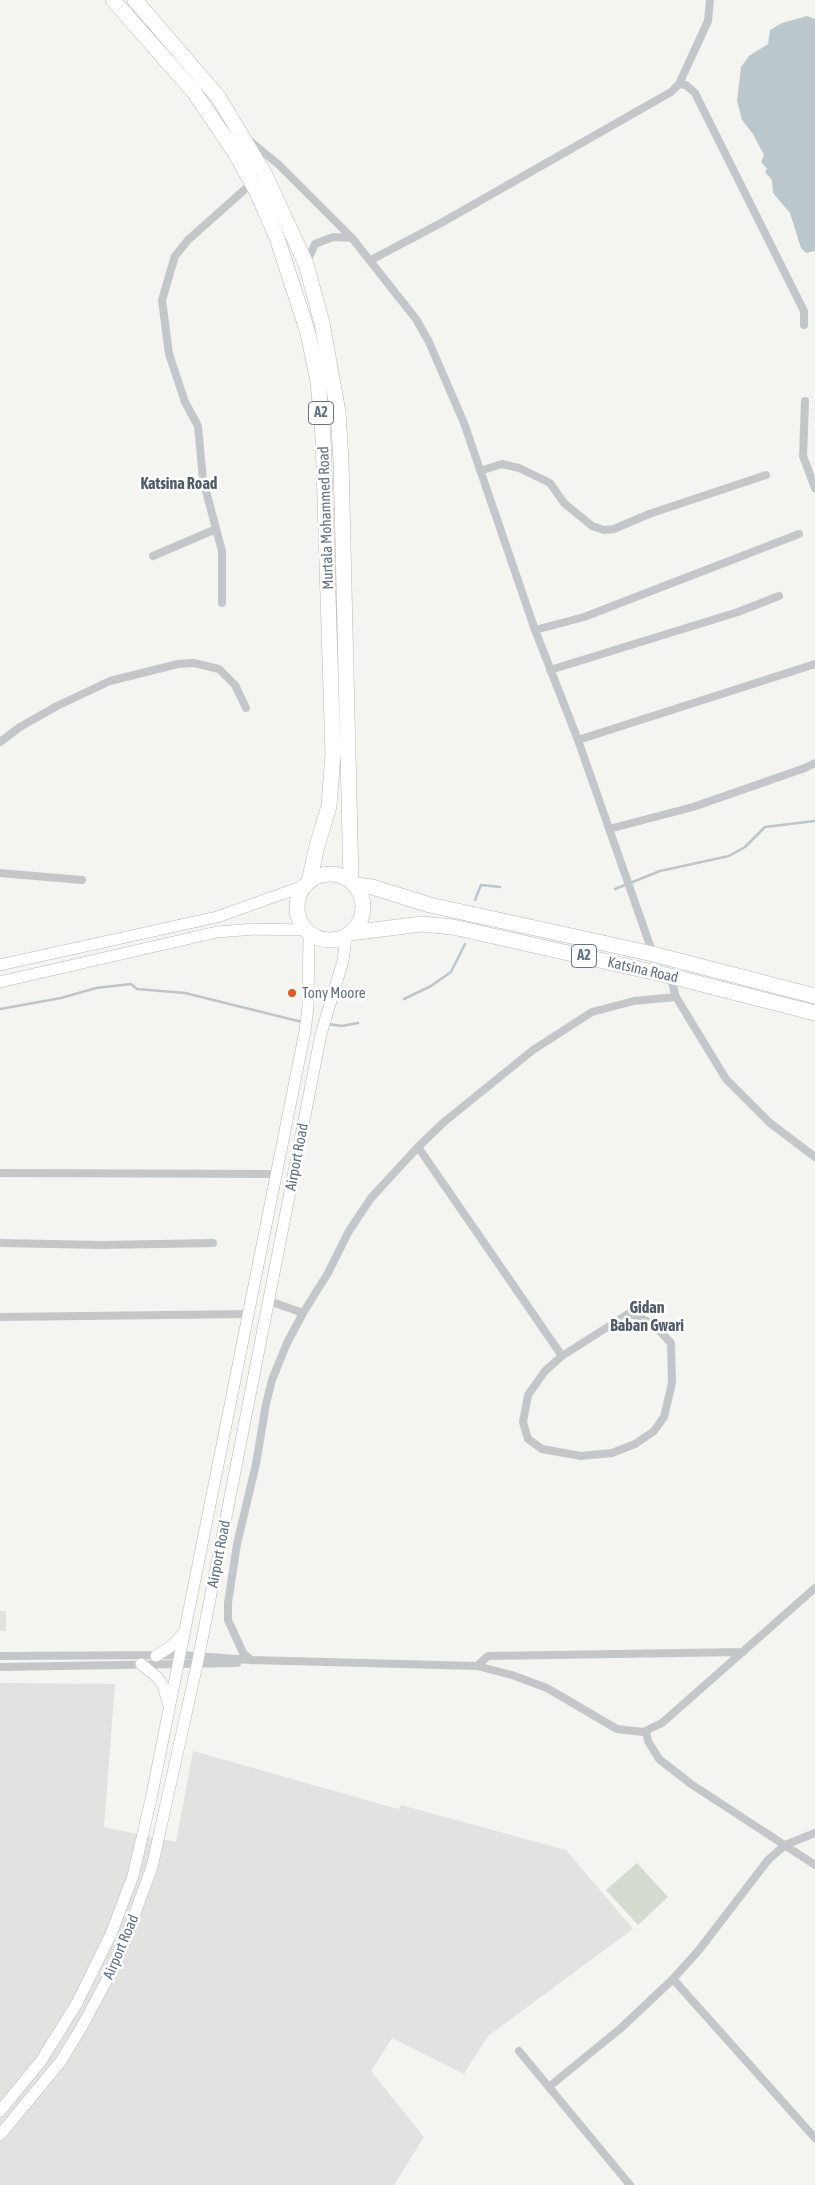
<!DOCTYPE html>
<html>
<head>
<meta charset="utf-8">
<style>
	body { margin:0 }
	canvas { display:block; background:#f4f4f0 }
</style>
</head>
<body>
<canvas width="815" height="2185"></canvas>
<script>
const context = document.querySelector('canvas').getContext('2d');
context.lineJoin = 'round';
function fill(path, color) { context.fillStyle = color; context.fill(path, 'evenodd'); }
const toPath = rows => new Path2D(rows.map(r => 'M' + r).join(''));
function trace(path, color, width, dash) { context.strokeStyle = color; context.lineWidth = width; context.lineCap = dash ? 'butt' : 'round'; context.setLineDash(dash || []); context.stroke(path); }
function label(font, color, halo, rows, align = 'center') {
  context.font = font + ' "Asap Condensed",sans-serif'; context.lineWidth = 5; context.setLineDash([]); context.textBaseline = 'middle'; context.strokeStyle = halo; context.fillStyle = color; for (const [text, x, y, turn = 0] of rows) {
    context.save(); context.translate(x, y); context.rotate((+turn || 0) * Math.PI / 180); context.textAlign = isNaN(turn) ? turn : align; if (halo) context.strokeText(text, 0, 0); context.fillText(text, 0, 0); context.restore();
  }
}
fill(toPath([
	[0,1611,6,1611,6,1631,0,1631],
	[0,1683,115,1684,104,1827,176,1842,193,1751,398,1809,401,1805,566,1850,633,1929,488,2036,464,2074,392,2038,371,2071,424,2137,394,2185,0,2185]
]), '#e2e3e1');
fill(toPath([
	[637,1863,668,1897,638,1925,606,1890]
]), '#d4dcd1');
fill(toPath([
	[807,16,815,19,815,251,806,253,801,248,790,213,773,193,772,180,765,172,767,169,761,162,764,155,753,134,742,120,737,101,741,67,749,56,768,44,770,30,782,23]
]), '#bcc7cc');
trace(toPath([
	[615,889,660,871,729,856,745,847,765,827,815,821],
	[475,900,481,885,500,887],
	[404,999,431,986,451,972,465,944],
	[0,1009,61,998,96,988,131,984,137,989,185,993,302,1022],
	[328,1024,342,1026,358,1023]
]), '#bcc7cc', 2.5);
const secondary = toPath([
	[0,965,217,917,304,886],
	[0,982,217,932,255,929,306,930],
	[156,1656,170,1647,184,1633],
	[141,1664,158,1678,163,1686,168,1702],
	[0,2111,41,2061,77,2003,111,1934,133,1876,151,1799,305,1031,308,1007,309,934],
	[0,2135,61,2061,84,2023,118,1959,152,1867,197,1665,321,1034,343,961,346,937]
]);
const highway = toPath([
	[113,0,194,92,234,151,256,190,277,238,308,333,318,381,323,436,333,754,329,806,317,846,309,882],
	[135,0,219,98,265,175,306,264,322,323,338,412,341,461,351,881],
	'297 907a33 33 0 1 1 66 0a33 33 0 1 1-66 0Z',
	[355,885,372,887,430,905,653,954,815,996],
	[351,933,421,924,453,927,670,976,815,1013]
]);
trace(secondary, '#b6babf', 12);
trace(highway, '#b6b9bc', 16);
trace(toPath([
	[679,84,686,85,695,93,804,311,804,325],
	[250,141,279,165,352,238,416,319,429,342,464,423,535,630,578,740,653,954],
	[371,260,441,223,671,92,679,84,708,21,710,0],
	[307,262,315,244,333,237,352,238],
	[805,401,803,456,815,488],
	[480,471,502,464,519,468,550,483,564,503,592,526,604,530,614,529,649,514,766,475],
	[153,556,216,529],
	[222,603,222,551,203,480,198,426,185,402,169,354,162,300,175,256,188,240,252,183],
	[535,630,584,617,799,534],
	[550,670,738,612,779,596],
	[578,740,815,664],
	[0,742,20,727,57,706,110,681,178,664,194,663,219,669,235,685,246,708],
	[609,829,693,807,805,768,815,763],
	[0,873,82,880],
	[670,976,676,997,726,1079,770,1123,815,1157],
	[418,1147,562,1356],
	[0,1173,277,1174],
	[0,1243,102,1245,213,1243],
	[269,1301,303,1313],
	[628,1314,638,1316,655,1326,671,1343,672,1383,664,1417,654,1431,635,1444,612,1453,581,1456,542,1449,528,1439,523,1422,528,1395,545,1371,562,1356,628,1314],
	[0,1317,250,1314],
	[0,1656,180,1655,251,1660,477,1666,512,1675,547,1688,617,1729,643,1732,662,1723,815,1588],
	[251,1660,243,1653,234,1633,228,1620,228,1603,237,1544,256,1464,266,1404,272,1380,287,1343,303,1313,328,1273,349,1231,371,1198,418,1147,444,1122,533,1050,592,1012,634,1001,676,997],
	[477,1666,488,1656,743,1652],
	[0,1667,237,1663],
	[646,1731,648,1741,659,1759,691,1784,815,1865],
	[673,1979,815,2138],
	[519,2051,630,2185],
	[550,2086,621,2028,673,1979,699,1950,768,1860,785,1845,815,1833]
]), '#c4c7ca', 8);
trace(secondary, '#fff', 11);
trace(highway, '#fff', 15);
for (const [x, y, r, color] of [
	[292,993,5,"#ec5519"]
]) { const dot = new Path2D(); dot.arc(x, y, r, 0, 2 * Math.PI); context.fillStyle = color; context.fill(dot); trace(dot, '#fff', 2); }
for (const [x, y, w] of [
	[321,413,25],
	[584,956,25]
]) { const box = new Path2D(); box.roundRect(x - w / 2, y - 11.5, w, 23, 4); context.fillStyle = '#fff'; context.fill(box); trace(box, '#627283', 1); }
label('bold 14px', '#627283', null, [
	["A2",321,413],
	["A2",584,956]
]);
label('15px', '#627283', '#fff', [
	["Murtala Mohammed Road",326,518,-92],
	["Katsina Road",643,970,13],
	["Airport Road",297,1157,-79],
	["Airport Road",219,1554,-79],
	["Airport Road",121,1947,-67]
]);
label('15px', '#627283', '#fff', [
	["Tony Moore",302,993]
], 'left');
label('bold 16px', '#505c67', '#fff', [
	["Katsina Road",179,484],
	["Gidan",647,1308],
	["Baban Gwari",647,1326]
]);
</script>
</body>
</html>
